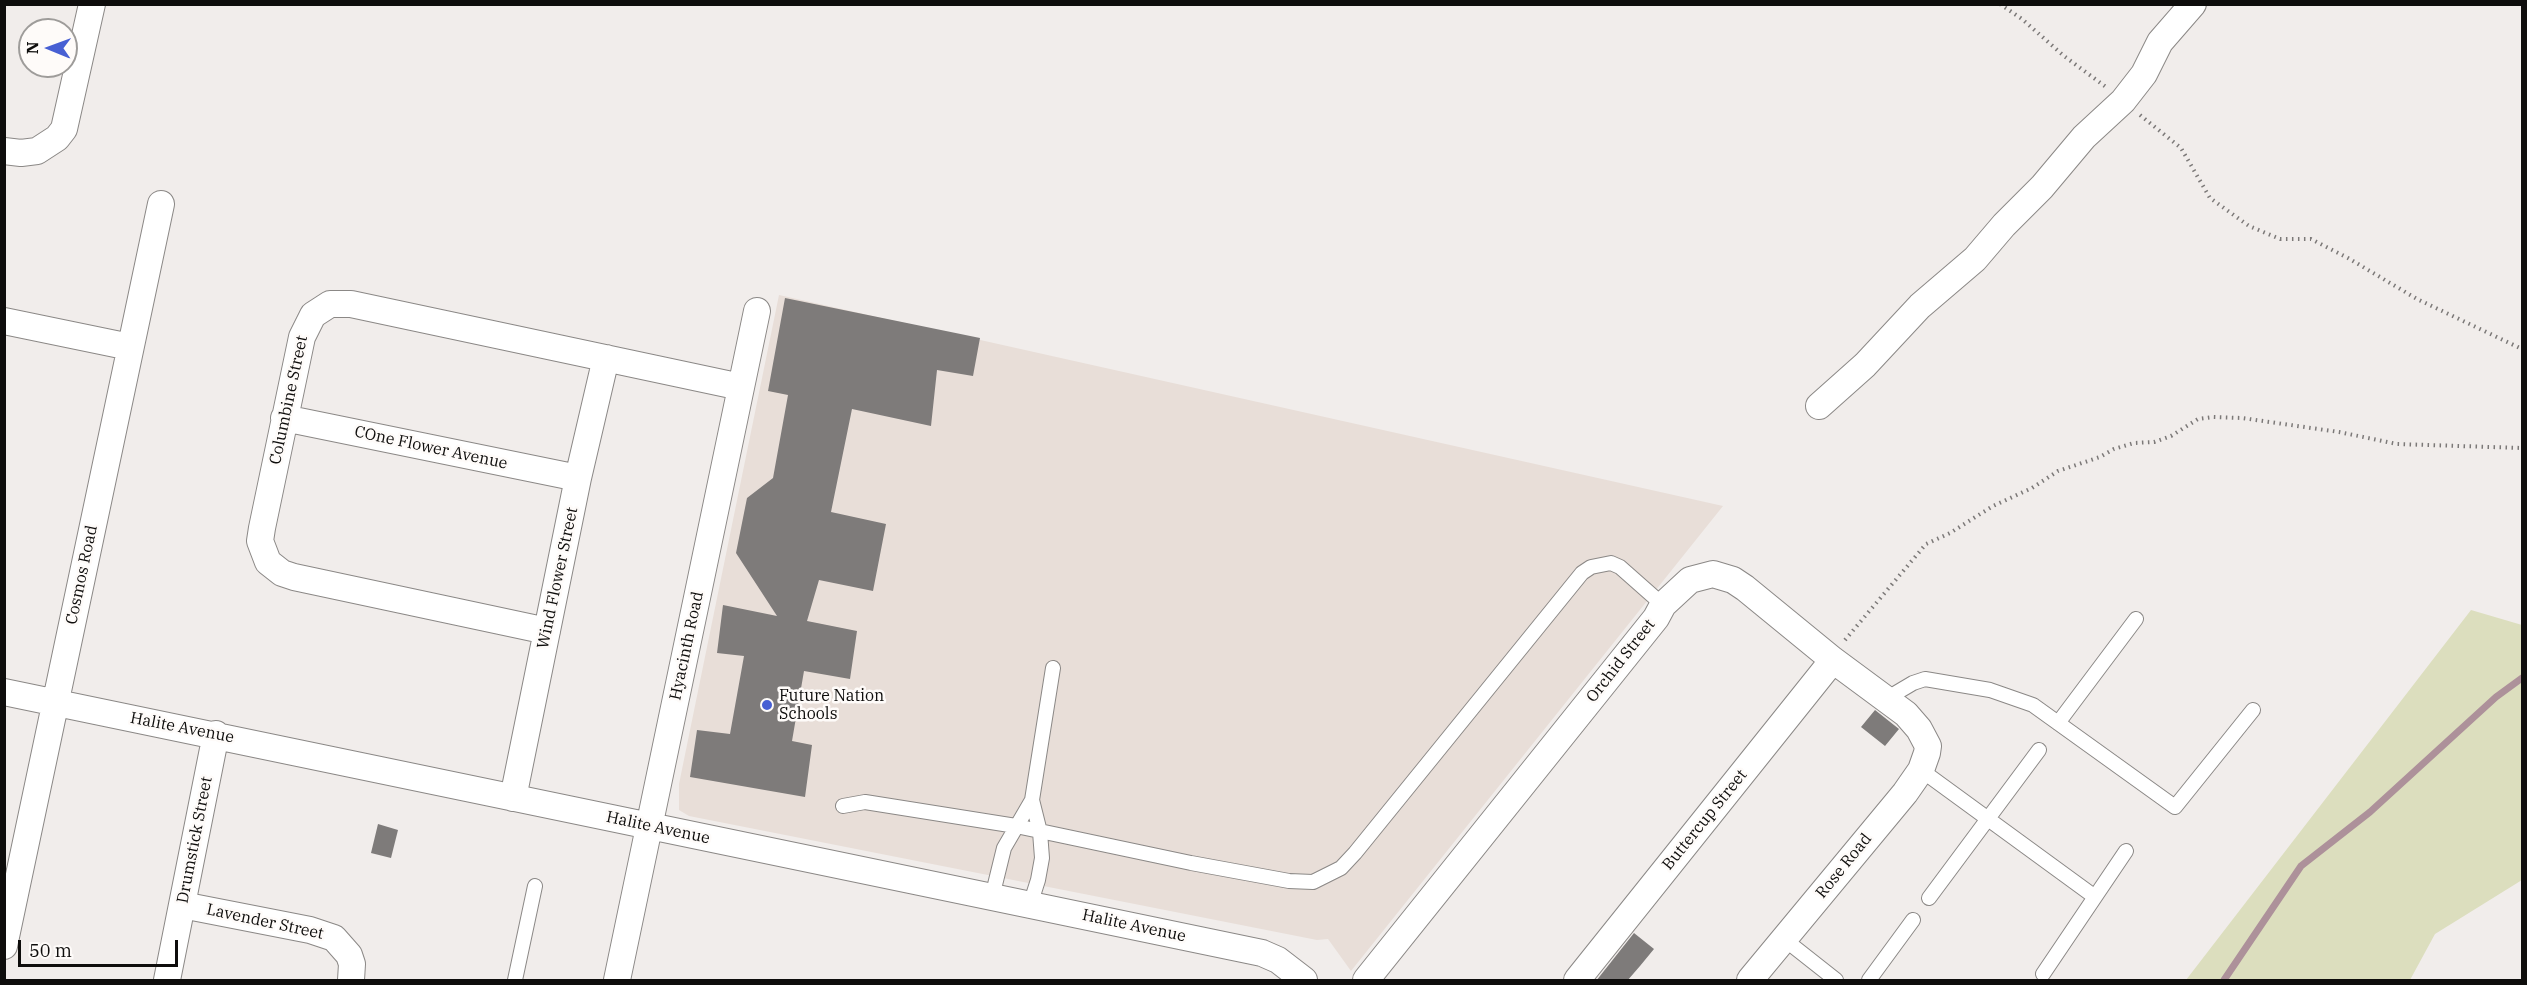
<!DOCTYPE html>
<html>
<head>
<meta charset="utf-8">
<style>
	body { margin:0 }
	#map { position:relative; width:2527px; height:985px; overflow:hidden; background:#f1edeb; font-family:"IBM Plex Serif",serif }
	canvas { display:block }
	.frame { position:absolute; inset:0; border:6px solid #0e0d0c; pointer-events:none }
	.north { position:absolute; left:18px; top:18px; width:60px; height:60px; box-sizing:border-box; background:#fefbf9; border:2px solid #9e9c9a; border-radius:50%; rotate:271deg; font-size:16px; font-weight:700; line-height:24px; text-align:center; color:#0e0d0c }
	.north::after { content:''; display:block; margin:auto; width:21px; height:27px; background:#475fd3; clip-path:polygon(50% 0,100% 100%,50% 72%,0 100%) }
	.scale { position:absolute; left:18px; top:940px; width:160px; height:27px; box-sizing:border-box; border:3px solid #0e0d0c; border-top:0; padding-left:8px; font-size:18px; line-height:21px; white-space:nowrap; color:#0e0d0c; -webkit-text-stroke:4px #fefbf9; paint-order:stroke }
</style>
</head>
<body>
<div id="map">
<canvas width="2527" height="985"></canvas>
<div class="frame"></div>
<div class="north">N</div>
<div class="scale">50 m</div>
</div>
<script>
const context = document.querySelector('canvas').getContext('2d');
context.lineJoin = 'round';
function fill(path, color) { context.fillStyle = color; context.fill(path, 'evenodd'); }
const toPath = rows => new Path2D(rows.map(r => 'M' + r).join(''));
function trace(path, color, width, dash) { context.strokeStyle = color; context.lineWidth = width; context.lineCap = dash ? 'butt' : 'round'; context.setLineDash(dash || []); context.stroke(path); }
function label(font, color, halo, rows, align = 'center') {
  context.font = font + ' "IBM Plex Serif",serif'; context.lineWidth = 5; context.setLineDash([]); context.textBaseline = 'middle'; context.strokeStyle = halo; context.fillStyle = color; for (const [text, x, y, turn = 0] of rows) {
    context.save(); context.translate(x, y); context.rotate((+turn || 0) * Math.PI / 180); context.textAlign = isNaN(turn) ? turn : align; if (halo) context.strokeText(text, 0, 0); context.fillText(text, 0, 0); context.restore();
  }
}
fill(toPath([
	[779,295,1723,506,1351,971,1328,939,1317,940,689,816,679,810,679,784]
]), '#e8ded8');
fill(toPath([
	[2471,610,2522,625,2522,880,2435,934,2410,980,2186,980]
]), '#dcdebe');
trace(toPath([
	[2224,980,2301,866,2370,812,2496,697,2522,678]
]), '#ad919a', 7);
fill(toPath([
	[785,298,980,338,973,376,937,370,931,426,852,409,831,512,886,524,873,591,819,580,807,621,857,631,850,679,804,671,792,741,812,745,805,797,690,777,697,730,730,734,744,656,717,653,723,605,777,616,736,553,747,498,773,478,788,395,768,391],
	[1875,710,1899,729,1885,746,1861,727],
	[378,824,398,830,391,858,371,853],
	[1634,933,1654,949,1640,966,1627,981,1596,981]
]), '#7e7b7a');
const lane = toPath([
	[1886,699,1913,683,1925,679,1990,690,2033,705,2175,807,2253,710],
	[2058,723,2136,619],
	[1921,770,2095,897],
	[843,806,865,802,1016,826,1191,863,1289,881,1313,882,1341,868,1355,853,1582,573,1591,567,1611,563,1620,567,1663,605],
	[992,897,1004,848,1032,800],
	[1929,898,2039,750],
	[1030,905,1038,880,1042,858,1040,832,1032,800,1053,668],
	[1784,939,1836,980],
	[2043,974,2126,851],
	[515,980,535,886],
	[1869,980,1913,920]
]);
const street = toPath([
	[4,151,21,153,37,151,57,138,64,129,92,4],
	[4,321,130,347],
	[1819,406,1865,365,1920,306,1975,259,2004,225,2042,187,2084,137,2123,101,2144,74,2160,42,2193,4],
	[284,418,578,478],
	[547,631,294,577,282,573,268,562,260,541,262,528,302,337,313,315,330,304,351,304,741,387],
	[4,692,1262,953,1278,960,1304,980],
	[513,798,578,478,606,358],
	[182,905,310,930,334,938,349,955,352,964,351,980],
	[4,946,161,204],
	[167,980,216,734],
	[617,980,757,311],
	[1366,980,1656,618,1663,605,1690,580,1713,574,1733,580,1745,588,1833,660,1906,714,1919,729,1928,746,1927,753,1921,770,1905,793,1750,980],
	[1577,980,1833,660]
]);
trace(lane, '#8b8886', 16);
trace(street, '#8b8886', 28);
trace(toPath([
	[2000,4,2022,19,2064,56,2106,87],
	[2140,115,2181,148,2210,198,2249,226,2280,239,2311,239,2348,258,2417,299,2522,349],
	[1845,640,1926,544,1950,533,1993,506,2032,488,2058,471,2100,457,2114,449,2134,443,2154,442,2171,436,2198,419,2213,417,2242,418,2339,432,2397,444,2522,448]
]), '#7c7978', 4, [1.5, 4.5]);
trace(lane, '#fff', 14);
trace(street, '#fff', 26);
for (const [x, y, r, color] of [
	[767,705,6,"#475fd3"]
]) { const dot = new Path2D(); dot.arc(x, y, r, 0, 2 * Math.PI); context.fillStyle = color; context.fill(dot); trace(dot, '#fefbf9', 2); }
label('16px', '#0e0d0c', '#fefbf9', [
	["Columbine Street",289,400,-78],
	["COne Flower Avenue",431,448,12],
	["Cosmos Road",82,575,-78],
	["Wind Flower Street",558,578,-78],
	["Hyacinth Road",687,646,-78],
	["Orchid Street",1621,661,-52],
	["Halite Avenue",182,728,11],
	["Buttercup Street",1705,820,-51],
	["Halite Avenue",658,828,12],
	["Drumstick Street",195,840,-79],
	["Rose Road",1844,866,-51],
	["Lavender Street",265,922,12],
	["Halite Avenue",1134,926,12]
]);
label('16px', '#0e0d0c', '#fefbf9', [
	["Future Nation",779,696],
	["Schools",779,714]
], 'left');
</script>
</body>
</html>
